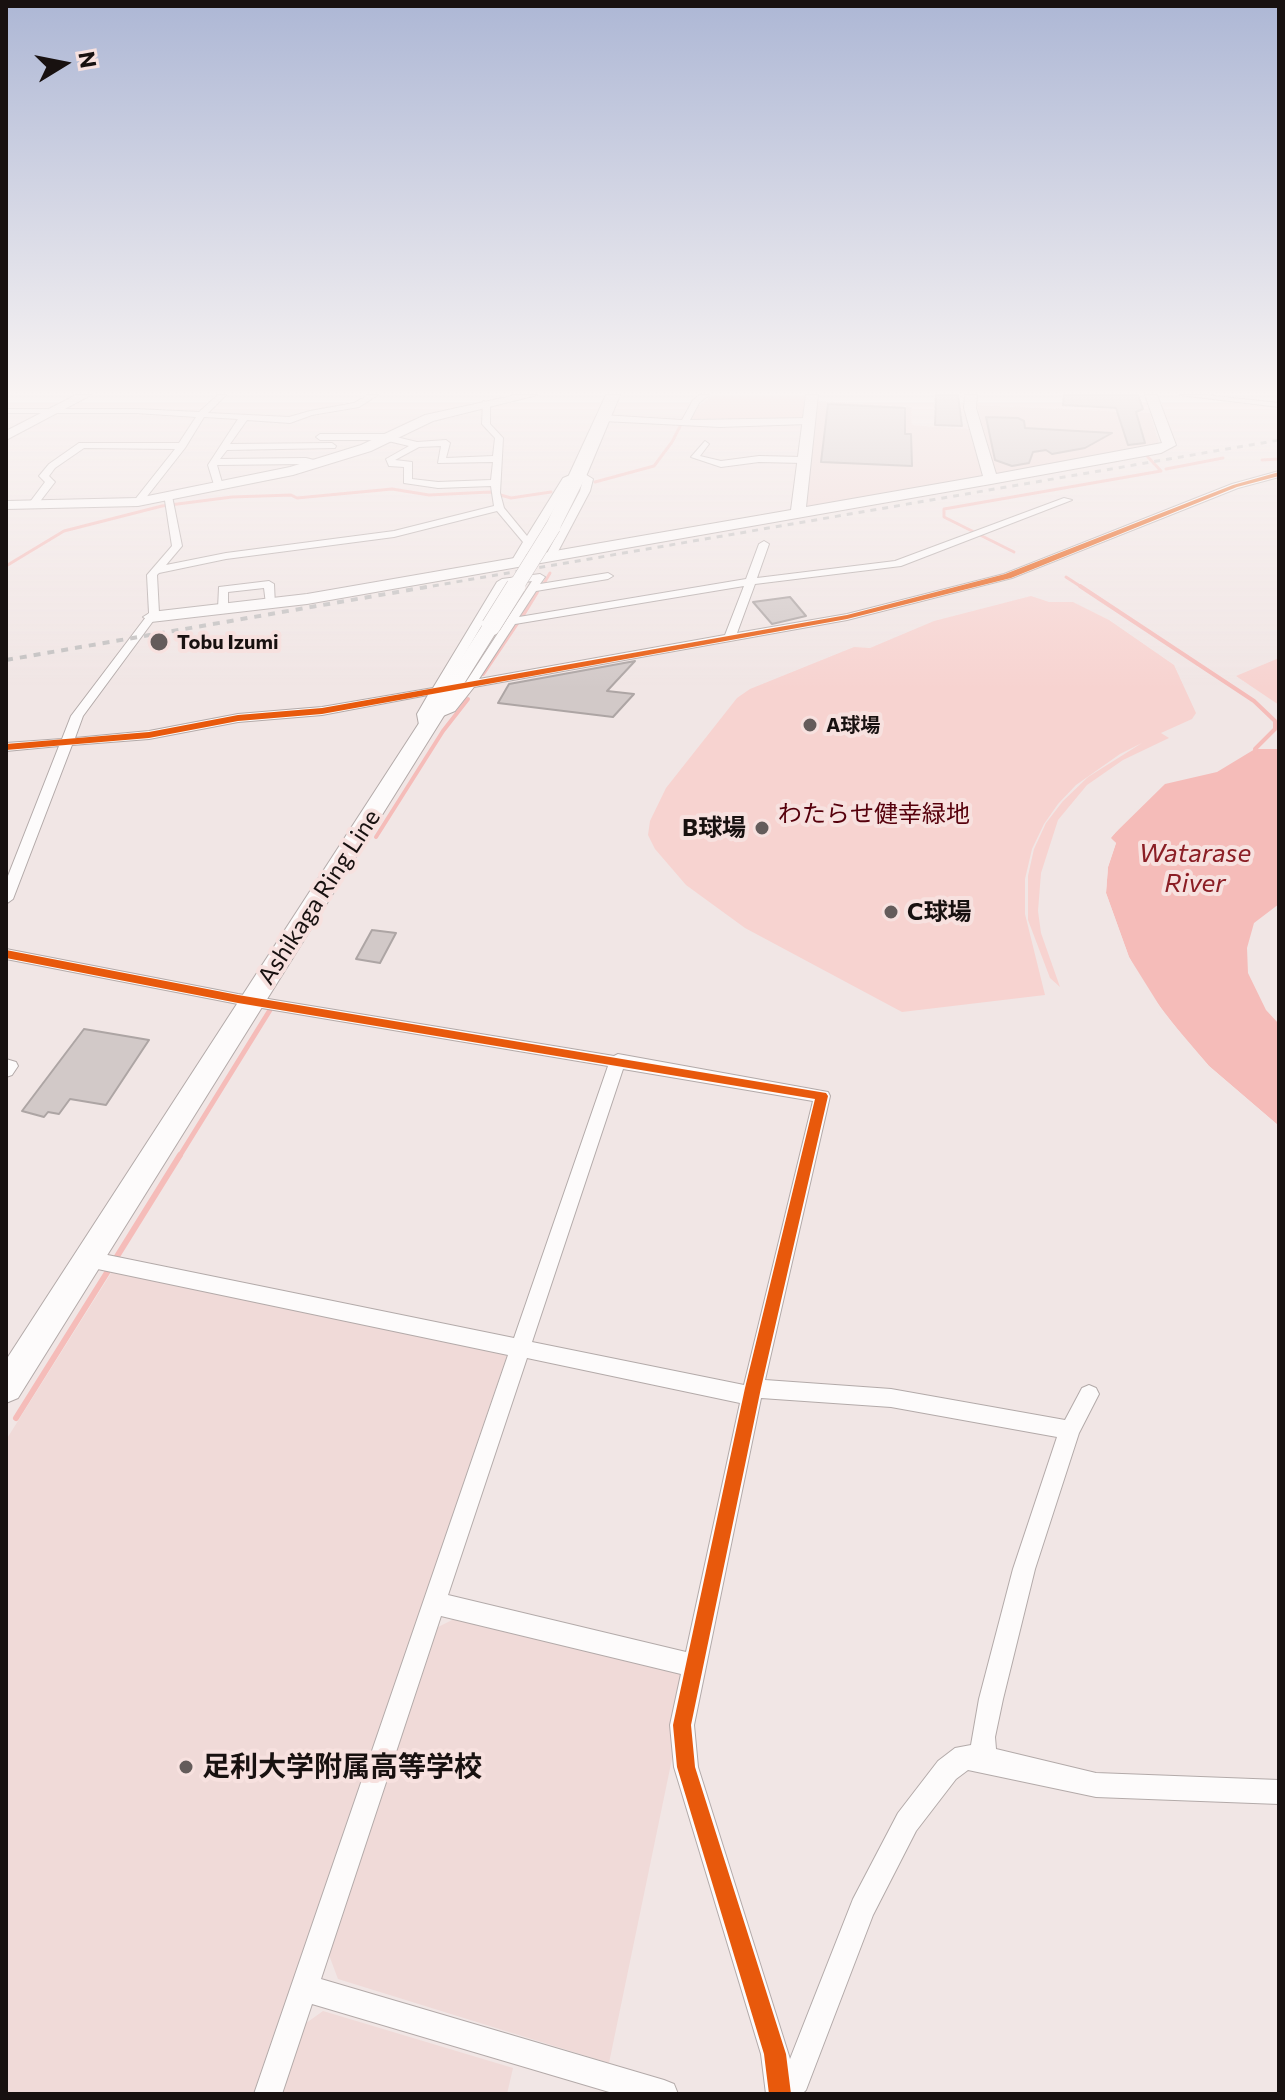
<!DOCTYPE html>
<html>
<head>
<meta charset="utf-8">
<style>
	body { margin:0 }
	#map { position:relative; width:1285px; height:2100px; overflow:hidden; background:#f1e6e5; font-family:Commissioner,sans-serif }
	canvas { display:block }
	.frame { position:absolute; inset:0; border:8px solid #181110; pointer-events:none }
	.north { position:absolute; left:24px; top:24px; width:80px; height:80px; -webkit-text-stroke:6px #f7e1df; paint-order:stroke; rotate:80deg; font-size:22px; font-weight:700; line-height:32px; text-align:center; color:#181110 }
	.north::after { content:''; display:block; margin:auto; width:28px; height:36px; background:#181110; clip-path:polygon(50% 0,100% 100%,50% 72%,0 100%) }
</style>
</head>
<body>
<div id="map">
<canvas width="1285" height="2100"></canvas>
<div class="frame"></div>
<div class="north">N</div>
</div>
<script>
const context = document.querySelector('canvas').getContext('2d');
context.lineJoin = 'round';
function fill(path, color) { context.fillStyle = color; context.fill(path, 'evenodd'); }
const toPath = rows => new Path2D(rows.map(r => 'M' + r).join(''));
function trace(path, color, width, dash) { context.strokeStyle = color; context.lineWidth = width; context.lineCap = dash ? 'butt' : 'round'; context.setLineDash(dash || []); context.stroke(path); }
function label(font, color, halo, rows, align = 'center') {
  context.font = font + ' Commissioner,"Noto Sans JP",sans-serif'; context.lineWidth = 8; context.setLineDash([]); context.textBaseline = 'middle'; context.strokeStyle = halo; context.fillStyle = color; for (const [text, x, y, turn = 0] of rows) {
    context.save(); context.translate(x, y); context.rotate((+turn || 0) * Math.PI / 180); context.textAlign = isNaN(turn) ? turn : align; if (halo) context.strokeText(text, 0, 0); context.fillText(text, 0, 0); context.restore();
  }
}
fill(toPath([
	[817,401,911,407,912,425,969,429,983,477,805,508],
	[977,405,1150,413,1160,446,996,474],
	[113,1270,508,1353,255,2094,6,2094,6,1440],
	[454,1619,682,1673,672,1719,673,1754,609,2063,338,1979,329,1955,438,1627],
	[323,2011,513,2068,507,2094,281,2094,302,2026]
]), '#f0dad8');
fill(toPath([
	[713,395,808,395,804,418,691,419,698,406],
	[1031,596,1049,602,1073,602,1109,620,1174,665,1196,713,1192,719,1161,733,1169,738,1123,760,1087,785,1058,820,1041,873,1038,911,1041,933,1060,987,1050,978,1028,920,1028,876,1034,849,1046,823,1063,801,1088,777,1142,743,1120,754,1076,785,1058,804,1044,824,1032,849,1025,879,1025,914,1045,995,902,1012,745,928,686,885,655,849,648,835,650,821,666,788,737,698,750,689,854,647,870,648,934,621],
	[1279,658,1279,705,1236,676]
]), '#f7d3d0');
fill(toPath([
	[1255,749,1279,749,1279,904,1254,923,1247,948,1248,973,1266,1010,1279,1024,1279,1126,1209,1066,1164,1013,1129,957,1106,893,1108,867,1116,843,1110,838,1165,784,1217,772]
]), '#f5bcb9');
fill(toPath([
	[1145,797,1111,838,1116,843,1108,867,1106,893,1129,957,1145,987,1185,1039,1209,1066,1279,1126,1279,1130,1205,1069,1160,1015,1125,958,1102,894,1104,867,1111,844,1106,838]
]), '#f1e6e5');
trace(toPath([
	[1262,460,1279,459],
	[1166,469,1223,458],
	[595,482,654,466,672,442,693,401,701,395],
	[1014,552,944,517,944,509,1161,471,1147,456],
	[6,566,64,531,162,506,232,497,291,495,297,498,392,489,429,495,490,492,511,498,551,492],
	[1066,577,1083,588],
	[543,585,550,573]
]), '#f5bcb9', 3);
trace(toPath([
	[1080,586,1254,701,1275,721,1275,729,1255,749,1256,753],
	[523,615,537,592],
	[483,674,518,622],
	[376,837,443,731,468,699]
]), '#f5bcb9', 4);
trace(toPath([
	[179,1157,270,1010]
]), '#f5bcb9', 5);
trace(toPath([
	[116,1258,180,1155],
	[16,1418,108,1271]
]), '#f5bcb9', 6);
const building = toPath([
	[936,395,958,395,962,426,935,425,936,395],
	[1064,395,1138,395,1143,409,1136,412,1145,443,1128,445,1116,408,1063,405,1064,395],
	[828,404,905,408,905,434,911,434,912,466,821,462,828,404],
	[986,417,1018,418,1024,421,1025,428,1112,433,1085,448,1052,454,1046,450,1033,452,1029,463,1012,466,995,460,986,417],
	[790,597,806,616,772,624,753,602,790,597],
	[635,661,607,691,634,694,613,717,498,703,509,684,635,661],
	[372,930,396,933,380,963,356,959,372,930],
	[84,1029,149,1040,106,1105,70,1099,59,1114,48,1112,44,1117,22,1111,84,1029]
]);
fill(building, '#d2c9c8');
trace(building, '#ada5a4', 2);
const street = toPath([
	[218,395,226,395,208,413,289,417,310,411,354,403,368,395,378,395,359,407,312,415,290,423,247,420,230,444,332,443,336,446,335,448,227,450,220,459,306,458,322,462,322,466,306,464,217,465,223,486,215,488,208,465,238,419,204,417,185,448,141,504,133,502,175,449,84,448,55,468,49,476,55,482,35,508,27,506,45,482,39,476,49,464,79,443,179,443,196,417,136,413,6,413,6,409,136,409,199,412,218,395],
	[700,395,709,395,699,403,690,420,808,418,812,421,808,424,720,427,603,421,599,418,603,415,682,420,693,400,700,395],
	[1180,395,1205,395,1279,403,1279,407,1180,395],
	[483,401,490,403,490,424,503,438,500,493,504,508,527,536,563,478,580,471,593,479,590,491,554,559,545,557,580,491,583,480,579,478,569,482,536,541,520,564,516,565,511,562,523,542,497,511,394,537,226,559,159,573,157,575,159,613,83,716,75,738,149,731,238,714,322,707,433,688,497,582,502,579,540,574,545,577,540,584,608,573,613,576,608,579,536,591,519,617,746,579,759,544,764,541,769,544,757,578,895,561,1064,498,1072,500,901,566,755,584,737,633,847,614,1004,574,1232,484,1279,471,1279,477,1238,488,1012,578,847,620,474,687,455,711,438,718,432,714,434,711,447,705,459,690,441,693,429,714,432,730,426,734,420,730,417,714,428,695,322,715,238,722,149,739,72,745,13,899,6,904,6,881,59,746,6,751,6,743,62,739,71,716,149,613,147,575,172,546,164,494,172,496,182,546,166,565,226,553,394,531,494,506,491,486,438,488,404,483,404,467,389,466,386,459,409,446,384,440,320,440,316,437,320,434,384,434,417,442,446,440,450,443,446,458,493,456,495,438,482,424,483,401],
	[441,446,438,463,493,462,491,480,438,482,412,479,412,462,395,460,419,447,441,446],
	[532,581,466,682,446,685,506,585,532,581],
	[744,586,725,635,479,679,515,624,744,586],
	[705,441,709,444,700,456,721,461,759,456,803,457,807,460,803,463,759,462,721,467,691,457,705,441],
	[269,581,274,584,275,606,266,604,264,588,228,592,228,609,223,612,218,609,219,587,269,581],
	[6,949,238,994,614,1056,618,1054,828,1092,830,1096,765,1380,891,1389,1065,1420,1082,1388,1089,1385,1096,1388,1099,1394,1079,1433,1035,1569,1003,1699,995,1737,996,1749,1096,1773,1279,1780,1279,1804,1096,1797,968,1770,956,1779,916,1831,873,1915,806,2090,802,2094,766,2094,761,2054,674,1767,670,1725,681,1674,441,1616,321,1979,664,2080,674,2084,678,2094,616,2094,312,2004,282,2094,254,2094,508,1355,88,1267,81,1264,79,1259,81,1254,88,1251,514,1338,608,1066,238,1004,6,959,6,949],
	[623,1069,813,1101,744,1385,532,1342,623,1069],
	[527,1358,740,1403,686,1652,448,1595,527,1358],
	[761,1398,891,1407,1057,1437,1013,1569,979,1699,971,1745,955,1748,938,1761,898,1813,853,1899,790,2059,698,1767,694,1725,761,1398],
	[6,1059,16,1062,18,1066,12,1075,6,1077,6,1059]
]);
const secondary = toPath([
	[76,395,91,395,6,440,6,431,76,395],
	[516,395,537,395,433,421,371,451,293,475,138,506,6,509,6,501,138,498,290,467,361,445,425,415,516,395],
	[806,395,818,395,806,507,983,476,964,408,965,395,977,395,976,408,996,474,1162,443,1145,395,1157,395,1176,445,1161,453,991,484,307,604,151,622,143,617,151,612,307,594,791,510,806,395]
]);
const primary = toPath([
	[606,395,620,395,587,474,559,530,547,530,545,527,606,395],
	[491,621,500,626,18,1398,6,1403,6,1360,482,626,491,621]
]);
trace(street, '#b3aaa9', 2);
trace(secondary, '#b3aaa9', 2);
trace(primary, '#b3aaa9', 2);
fill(street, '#fdfbfb');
fill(secondary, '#fdfbfb');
fill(primary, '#fdfbfb');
trace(toPath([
	[421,588,1279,440]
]), '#c2c0c0', 3, [6, 6]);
trace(toPath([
	[6,660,432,586]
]), '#c2c0c0', 4, [7, 7]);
const primaryBridgeFar1 = toPath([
	[515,588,553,527]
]);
const primaryBridge = toPath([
	[491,626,516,586]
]);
trace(primaryBridgeFar1, '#b3aaa9', 16, []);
trace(primaryBridge, '#b3aaa9', 20, []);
trace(primaryBridgeFar1, '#fdfbfb', 15);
trace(primaryBridge, '#fdfbfb', 19);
fill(toPath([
	[1279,472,1279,476,1237,487,1011,578,847,619,322,714,238,721,149,738,6,750,6,744,149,732,238,715,322,708,847,615,1005,574,1233,485,1279,472],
	[6,950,238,995,826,1093,828,1096,761,1388,691,1725,695,1767,786,2054,791,2094,769,2094,764,2054,677,1767,673,1725,745,1388,815,1099,238,1003,6,958,6,950]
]), '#e8590c');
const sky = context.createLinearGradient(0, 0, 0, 689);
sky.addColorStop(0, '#adb7d5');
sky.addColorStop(0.57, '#f9f4f3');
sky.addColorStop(1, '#f9f4f300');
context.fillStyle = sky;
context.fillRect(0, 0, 1285, 689);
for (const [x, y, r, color] of [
	[159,642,10,"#645c5b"],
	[810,725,8,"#645c5b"],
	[762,828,8,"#645c5b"],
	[891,912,8,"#645c5b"],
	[186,1767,8,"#645c5b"]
]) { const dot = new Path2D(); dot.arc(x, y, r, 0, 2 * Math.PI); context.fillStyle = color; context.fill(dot); trace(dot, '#f7e1df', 3); }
label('bold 20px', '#181110', '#f7e1df', [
	["Tobu Izumi",177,642],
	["A球場",826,725]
], 'left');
label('24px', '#56000c', '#f7e1df', [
	["わたらせ健幸緑地",874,814]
]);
label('bold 24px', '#181110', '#f7e1df', [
	["B球場",746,828],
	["C球場",907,912,"left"]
], 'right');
label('24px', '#181110', '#f7e1df', [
	["Ashikaga Ring Line",319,897,-57]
]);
label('italic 26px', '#8b1e25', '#f7e1df', [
	["Watarase",1195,853],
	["River",1195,883]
]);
label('bold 28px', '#181110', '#f7e1df', [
	["足利大学附属高等学校",202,1767]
], 'left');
</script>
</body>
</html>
